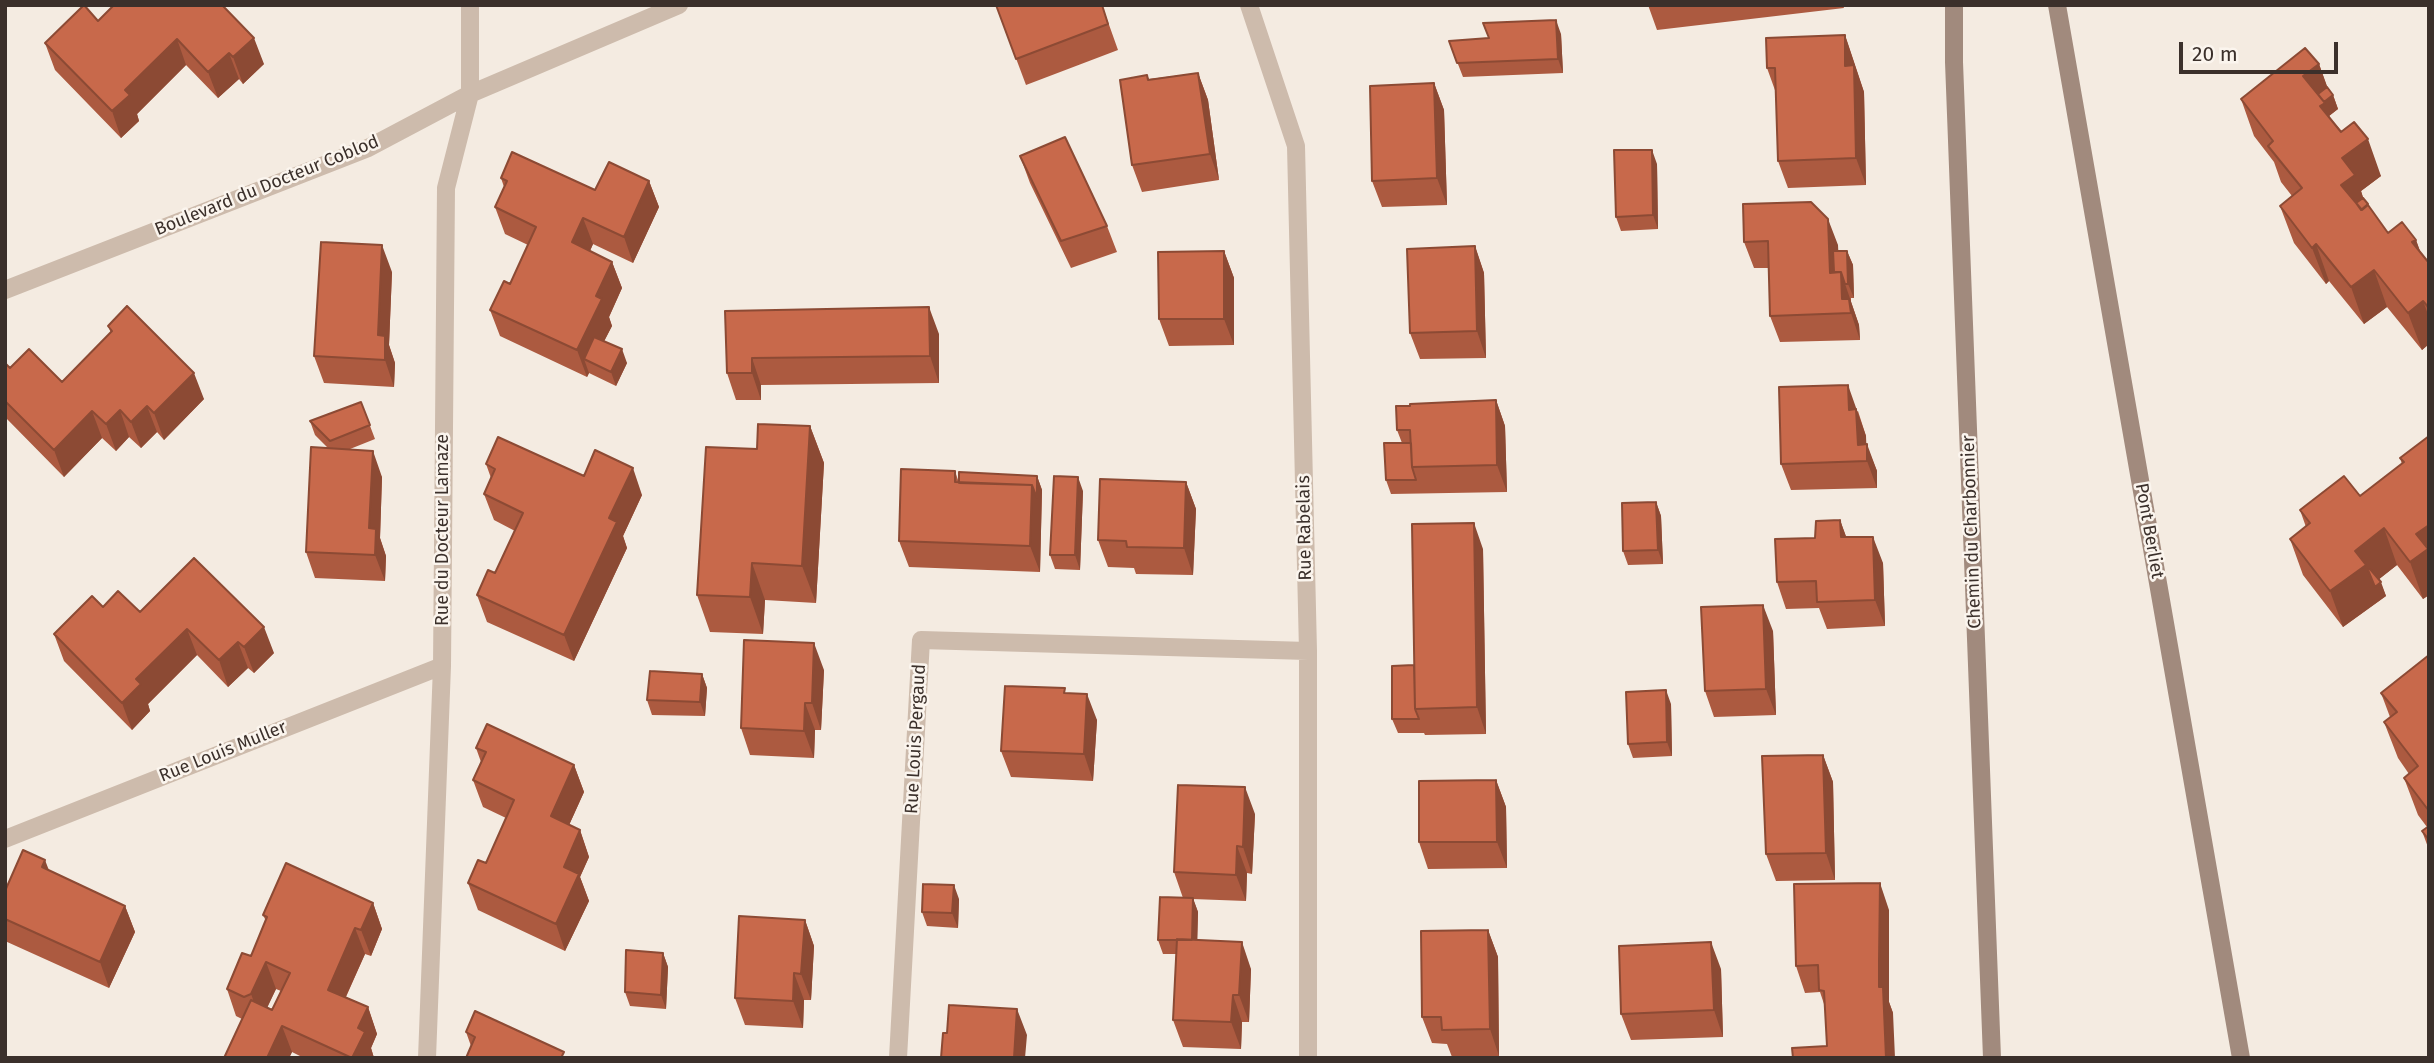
<!DOCTYPE html>
<html>
<head>
<meta charset="utf-8">
<style>
	body { margin:0 }
	#map { position:relative; width:2434px; height:1063px; overflow:hidden; background:#f4ebe1; font-family:"Fira Sans",sans-serif }
	canvas { display:block }
	.frame { position:absolute; inset:0; border:7px solid #3b302b; pointer-events:none }
	.scale { position:absolute; left:2179px; top:42px; width:159px; height:32px; box-sizing:border-box; border:4px solid #3b302b; border-top:0; padding-left:9px; font-size:21px; line-height:24px; white-space:nowrap; color:#3b302b; -webkit-text-stroke:5px #fbf5ee; paint-order:stroke }
</style>
</head>
<body>
<div id="map">
<canvas width="2434" height="1063"></canvas>
<div class="frame"></div>
<div class="scale">20 m</div>
</div>
<script>
const context = document.querySelector('canvas').getContext('2d');
context.lineJoin = 'round';
const toPath = rows => new Path2D(rows.map(r => 'M' + r).join(''));
function trace(path, color, width, dash) { context.strokeStyle = color; context.lineWidth = width; context.lineCap = dash ? 'butt' : 'round'; context.setLineDash(dash || []); context.stroke(path); }
function fill(path, color) { context.fillStyle = color; context.fill(path, 'evenodd'); }
function label(font, color, halo, rows, align = 'center') {
  context.font = font + ' "Fira Sans",sans-serif'; context.lineWidth = 5; context.setLineDash([]); context.textBaseline = 'middle'; context.strokeStyle = halo; context.fillStyle = color; for (const [text, x, y, turn = 0] of rows) {
    context.save(); context.translate(x, y); context.rotate((+turn || 0) * Math.PI / 180); context.textAlign = isNaN(turn) ? turn : align; if (halo) context.strokeText(text, 0, 0); context.fillText(text, 0, 0); context.restore();
  }
}
trace(toPath([
	[1249,5,1296,146,1308,651,1308,1058],
	[5,290,368,148,470,94,679,5],
	[5,839,442,666],
	[427,1058,442,666,446,188,470,94,470,5],
	[898,1058,921,640,1308,651]
]), '#cdbbac', 18);
trace(toPath([
	[1954,5,1954,62,1992,1058],
	[2057,5,2241,1058]
]), '#a18a7d', 18);
fill(toPath([
	[114,5,264,64,243,84,239,79,218,98,186,65,137,114,139,121,121,138,55,70,45,43,98,21],
	[996,5,1102,5,1118,50,1026,85],
	[1648,5,1843,5,1844,8,1657,30],
	[1483,23,1561,34,1563,73,1463,77,1449,41,1489,38],
	[1845,35,1864,92,1866,185,1788,188,1778,161,1776,93,1767,68],
	[2319,64,2327,87,2333,95,2338,109,2329,116,2331,119,2381,176,2361,191,2363,198,2388,233,2416,240,2420,252,2429,263,2429,344,2422,350,2387,307,2364,324,2329,281,2326,284,2294,243,2280,206,2292,196,2281,182,2274,162,2254,136,2241,99],
	[1198,73,1208,100,1219,180,1142,192,1132,165,1147,75,1149,79],
	[1434,83,1444,110,1447,205,1382,207,1372,181],
	[1020,156,1107,226,1117,252,1071,268,1030,183],
	[1657,164,1658,229,1621,231,1616,217],
	[501,178,595,190,649,181,659,207,633,263,593,244,590,251,612,262,622,288,609,317,612,326,604,341,627,363,616,386,589,373,587,377,500,336,490,310,510,284,528,245,505,234,495,207,504,187],
	[1743,204,1838,245,1838,251,1847,251,1853,265,1854,298,1851,298,1851,302,1859,325,1860,340,1780,342,1770,316,1769,268,1754,268,1744,242],
	[1475,246,1484,273,1486,358,1420,359,1410,333],
	[1224,251,1234,278,1234,345,1169,346,1159,319],
	[392,272,389,345,395,363,394,387,324,383,314,356],
	[725,311,939,334,939,383,761,385,761,400,736,400,727,373],
	[108,326,204,399,164,440,157,432,141,448,129,437,116,451,102,438,64,477,5,417,5,363,10,368,62,382,111,333],
	[1496,400,1505,426,1507,492,1391,494,1386,480,1402,443,1397,430,1410,406],
	[361,402,375,439,350,449,382,477,380,538,386,556,385,581,315,578,306,552,328,448,315,435,310,421],
	[1858,411,1866,436,1866,444,1877,471,1877,488,1791,490,1781,464],
	[810,426,824,463,816,603,765,600,763,634,710,632,697,595,757,449],
	[2429,436,2429,595,2423,599,2397,565,2379,579,2386,596,2343,627,2303,575,2290,539,2306,527,2300,510,2360,496,2402,464,2400,458],
	[486,464,584,476,642,495,623,536,627,548,574,661,487,622,477,595,495,573,515,531,494,520,484,494,491,478],
	[955,471,959,483,1037,476,1042,490,1040,572,909,567,899,541],
	[1186,482,1196,509,1193,575,1136,574,1134,568,1108,567,1098,540],
	[1083,491,1080,570,1055,569,1050,555],
	[1656,502,1661,516,1663,564,1628,565,1623,551],
	[1840,520,1846,537,1883,563,1885,626,1827,629,1819,608,1786,609,1777,582,1815,538],
	[1483,549,1486,734,1425,735,1424,733,1398,733,1392,719,1414,665],
	[103,607,140,612,274,653,254,673,248,668,228,687,197,655,148,704,150,711,132,730,64,661,54,634],
	[1773,631,1776,715,1714,717,1705,691],
	[2429,655,2429,850,2422,831,2427,827,2418,815,2404,778,2409,774,2398,758,2384,722,2390,717,2381,693],
	[824,670,821,730,815,730,814,758,750,755,741,728],
	[702,674,707,688,705,716,652,715,647,700],
	[1066,693,1097,720,1093,781,1011,777,1001,751],
	[1671,704,1672,756,1633,758,1628,744],
	[476,748,574,765,584,792,569,825,580,830,589,857,580,877,589,901,565,951,478,910,468,883,486,863,506,818,483,807,473,780,481,762],
	[1823,755,1833,782,1835,880,1776,881,1766,854],
	[1496,780,1506,807,1507,868,1428,869,1419,842],
	[1255,814,1252,874,1247,873,1246,901,1193,899,1198,912,1197,940,1251,969,1249,1022,1242,1022,1241,1049,1183,1047,1173,1020,1176,954,1163,954,1158,940,1183,898,1174,872],
	[49,870,125,906,135,932,109,988,5,941,5,891],
	[959,899,958,928,927,926,922,912],
	[373,903,382,929,371,956,365,954,346,997,368,1007,377,1034,371,1048,374,1058,304,1058,292,1052,289,1058,224,1058,242,1019,236,1016,227,989,251,956,266,921,263,915],
	[276,989,281,991,272,1010,267,1007],
	[1889,910,1888,989,1889,1002,1893,1013,1827,1046,1825,1007,1820,992,1805,993,1796,966],
	[805,920,814,946,811,1000,804,1000,803,1028,745,1025,735,998],
	[1488,930,1498,957,1499,1056,1452,1057,1447,1044,1432,1043,1422,1017],
	[663,953,668,967,666,1009,630,1006,625,992],
	[1721,969,1723,1037,1631,1040,1621,1014],
	[466,1032,566,1058,471,1046]
]), '#ac5a40');
fill(toPath([
	[1556,20,1561,34,1563,73,1558,59],
	[1845,35,1864,92,1866,185,1856,158,1845,66],
	[254,38,264,64,243,84,233,57],
	[177,39,186,65,137,114,139,121,121,138,112,111,125,90],
	[229,53,239,79,218,98,208,72],
	[2319,64,2331,97,2333,95,2338,109,2329,116,2338,140,2303,76],
	[1198,73,1208,100,1219,180,1210,154],
	[1434,83,1444,110,1447,205,1437,178],
	[2368,139,2381,176,2361,191,2366,206,2368,204,2374,218,2360,229,2341,185,2342,158],
	[1652,150,1657,164,1658,229,1653,215],
	[649,181,659,207,633,263,624,237],
	[583,218,593,244,582,269,572,242],
	[1828,219,1838,245,1840,285,1830,273],
	[2416,240,2429,275,2412,242],
	[2316,244,2329,281,2326,284,2312,248],
	[382,245,392,272,389,345,395,363,394,387,385,360,378,335],
	[1475,246,1484,273,1486,358,1477,331],
	[1224,251,1234,278,1234,345,1224,319],
	[1847,251,1853,265,1854,298,1848,284],
	[612,262,622,288,609,317,612,326,593,363,584,359,589,373,587,377,577,350,596,296],
	[2374,270,2387,307,2364,324,2351,287],
	[1841,272,1859,325,1860,340,1851,313,1842,299],
	[2423,301,2429,317,2429,344,2422,350,2408,313],
	[929,307,939,334,939,383,930,356],
	[622,349,627,363,616,386,611,372],
	[752,358,761,385,761,400,752,373],
	[194,373,204,399,164,440,154,413],
	[1848,385,1866,436,1867,461,1858,445,1849,410],
	[1496,400,1505,426,1507,492,1497,465],
	[147,406,157,432,141,448,131,422],
	[120,410,129,437,116,451,106,424],
	[92,411,102,438,64,477,54,450],
	[810,426,824,463,816,603,802,566],
	[1867,444,1877,471,1877,488,1867,461],
	[373,451,382,477,380,538,386,556,385,581,375,555,369,528],
	[633,468,642,495,623,536,627,548,574,661,564,635,609,518],
	[1037,476,1042,490,1040,572,1030,546,1032,485],
	[1078,477,1083,491,1080,570,1075,555],
	[1186,482,1196,509,1193,575,1184,548],
	[1656,502,1661,516,1663,564,1658,550],
	[1840,520,1850,547,1841,537],
	[1474,523,1483,549,1486,734,1477,707],
	[2429,525,2429,595,2423,599,2410,562,2416,534],
	[2384,528,2397,565,2373,584,2381,582,2386,596,2343,627,2330,591,2355,551],
	[1873,537,1883,563,1885,626,1875,600],
	[752,563,765,600,763,634,750,597],
	[1763,605,1773,631,1776,715,1766,689],
	[264,627,274,653,254,673,244,647],
	[187,629,197,655,148,704,150,711,132,730,122,703,136,679],
	[238,642,248,668,228,687,219,660],
	[814,643,824,670,821,730,812,703],
	[702,674,707,688,705,716,700,702],
	[1666,690,1671,704,1672,756,1667,742],
	[1087,694,1097,720,1093,781,1084,754],
	[805,703,815,730,814,758,804,731],
	[1823,755,1833,782,1835,880,1826,853],
	[574,765,584,792,561,843,551,816],
	[1496,780,1506,807,1507,868,1497,842],
	[1245,787,1255,814,1252,874,1243,847],
	[580,830,589,857,580,877,589,901,565,951,556,924,564,867],
	[1237,846,1247,873,1246,901,1236,875],
	[45,860,55,886,42,867],
	[1880,883,1889,910,1889,1002,1893,1013,1895,1058,1886,1058,1879,987,1879,962],
	[954,885,959,899,958,928,952,913],
	[1193,898,1198,912,1197,955,1192,941],
	[373,903,382,929,371,956,361,930],
	[125,906,135,932,109,988,100,962],
	[805,920,814,946,811,1000,801,974],
	[355,928,365,954,337,1016,328,990],
	[1488,930,1498,957,1499,1056,1490,1029],
	[1242,942,1251,969,1249,1022,1239,995],
	[1711,942,1721,969,1723,1037,1714,1010],
	[663,953,668,967,666,1009,661,995],
	[266,962,276,989,261,1021,251,994],
	[794,973,804,1000,803,1028,793,1001],
	[1233,995,1242,1022,1241,1049,1231,1022],
	[368,1007,377,1034,371,1048,374,1058,352,1058,358,1028],
	[1017,1009,1027,1035,1025,1058,1014,1058],
	[282,1026,292,1052,289,1058,267,1058]
]), '#8c4a34');
const building = toPath([
	[84,5,98,21,114,5,222,5,254,38,233,57,229,53,208,72,177,39,125,90,130,95,112,111,45,43,84,5],
	[996,5,1102,5,1108,24,1016,59,996,5],
	[1556,20,1558,59,1457,63,1449,41,1489,38,1483,23,1556,20],
	[1845,35,1845,66,1854,65,1856,158,1778,161,1775,68,1767,68,1766,38,1845,35],
	[2305,48,2319,64,2303,76,2325,103,2320,106,2341,132,2354,122,2368,139,2342,158,2355,175,2341,185,2362,210,2368,205,2388,233,2402,222,2416,240,2412,242,2429,263,2429,308,2423,301,2408,313,2374,270,2351,287,2316,244,2312,248,2280,206,2302,188,2268,146,2273,141,2241,99,2305,48],
	[1198,73,1210,154,1132,165,1120,80,1147,75,1148,80,1198,73],
	[1434,83,1437,178,1372,181,1370,86,1434,83],
	[2327,87,2333,95,2324,102,2318,94,2327,87],
	[1065,137,1107,226,1061,241,1020,156,1065,137],
	[1614,150,1652,150,1653,215,1616,217,1614,150],
	[512,152,595,190,609,162,649,181,624,237,583,218,572,242,612,262,596,296,602,299,577,350,490,310,504,281,510,284,536,227,495,207,507,181,501,178,512,152],
	[2363,198,2368,204,2361,210,2356,203,2363,198],
	[1811,202,1828,219,1830,273,1841,272,1842,299,1849,299,1851,313,1770,316,1768,241,1744,242,1743,204,1811,202],
	[321,242,382,245,378,335,385,336,385,360,314,356,321,242],
	[1475,246,1477,331,1410,333,1407,249,1475,246],
	[1224,251,1224,319,1159,319,1158,252,1224,251],
	[1833,251,1847,251,1848,284,1845,284,1841,272,1834,272,1833,251],
	[127,306,194,373,154,413,147,406,131,422,120,410,106,424,92,411,54,450,5,401,5,363,10,368,29,349,62,382,112,331,108,326,127,306],
	[929,307,930,356,752,358,752,373,727,373,725,311,929,307],
	[594,337,622,349,611,372,584,359,594,337],
	[1848,385,1849,410,1856,409,1858,445,1867,444,1867,461,1781,464,1779,387,1848,385],
	[1496,400,1497,465,1412,467,1410,430,1397,430,1396,406,1410,406,1410,404,1496,400],
	[361,402,370,425,330,441,310,421,361,402],
	[758,424,810,426,802,566,752,563,750,597,697,595,706,447,757,449,758,424],
	[2429,436,2429,525,2416,534,2428,549,2410,562,2384,528,2355,551,2366,565,2330,591,2290,539,2310,523,2300,510,2344,476,2360,496,2404,462,2400,458,2429,436],
	[498,437,584,476,595,450,633,468,609,518,617,522,564,635,477,595,488,570,495,573,523,513,484,494,495,469,486,464,498,437],
	[1384,443,1411,443,1412,467,1416,480,1386,480,1384,443],
	[311,447,373,451,369,528,376,529,375,555,306,552,311,447],
	[901,469,955,471,955,482,1032,485,1030,546,899,541,901,469],
	[959,472,1037,476,1037,498,1032,485,959,483,959,472],
	[1054,476,1078,477,1075,555,1050,555,1054,476],
	[1100,479,1186,482,1184,548,1127,547,1126,541,1098,540,1100,479],
	[1656,502,1658,550,1623,551,1622,503,1656,502],
	[1840,520,1841,537,1873,537,1875,600,1817,602,1816,581,1777,582,1775,539,1815,538,1816,521,1840,520],
	[1474,523,1477,707,1415,709,1412,524,1474,523],
	[194,558,264,627,244,647,238,642,219,660,187,629,136,679,141,684,122,703,54,634,92,596,103,607,118,591,140,612,194,558],
	[2370,569,2381,582,2375,587,2368,570,2370,569],
	[1763,605,1766,689,1705,691,1701,607,1763,605],
	[744,640,814,643,812,703,805,703,804,731,741,728,744,640],
	[2429,655,2429,811,2404,778,2418,766,2384,722,2397,712,2381,693,2429,655],
	[1414,665,1415,709,1419,719,1392,719,1392,666,1414,665],
	[650,671,702,674,700,702,647,700,650,671],
	[1005,686,1065,688,1064,693,1087,694,1084,754,1001,751,1005,686],
	[1666,690,1667,742,1628,744,1626,692,1666,690],
	[487,724,574,765,551,816,580,830,564,867,579,874,556,924,468,883,478,860,486,863,514,800,473,780,486,752,476,748,487,724],
	[1823,755,1826,853,1766,854,1762,756,1823,755],
	[1496,780,1497,842,1419,842,1419,781,1496,780],
	[1178,785,1245,787,1243,847,1237,846,1236,875,1174,872,1178,785],
	[2429,826,2429,840,2422,831,2429,826],
	[23,850,45,860,42,867,125,906,100,962,5,919,5,891,23,850],
	[286,863,373,903,361,930,355,928,328,990,368,1007,358,1028,365,1032,352,1058,282,1026,267,1058,224,1058,251,1000,272,1010,290,973,266,962,251,994,244,997,227,989,242,953,251,956,267,917,263,915,286,863],
	[1880,883,1879,962,1879,987,1883,987,1886,1058,1793,1058,1792,1048,1827,1046,1824,991,1819,990,1818,965,1796,966,1794,884,1880,883],
	[923,884,954,885,952,913,922,912,923,884],
	[1160,897,1193,898,1192,940,1158,940,1160,897],
	[739,916,805,920,801,974,794,973,793,1001,735,998,739,916],
	[1488,930,1490,1029,1442,1030,1441,1017,1422,1017,1421,931,1488,930],
	[1177,939,1242,942,1239,995,1233,995,1231,1022,1173,1020,1177,939],
	[1711,942,1714,1010,1621,1014,1619,946,1711,942],
	[626,950,663,953,661,995,625,992,626,950],
	[949,1005,1017,1009,1014,1058,941,1058,943,1033,947,1033,949,1005],
	[475,1011,564,1052,561,1058,466,1058,475,1037,466,1032,475,1011]
]);
fill(building, '#c8694b');
trace(building, '#8c4a34', 2);
label('18px', '#3b302b', '#fbf5ee', [
	["Boulevard du Docteur Coblod",267,186,-22],
	["Rue Rabelais",1305,528,-91],
	["Rue du Docteur Lamaze",443,530,-90],
	["Pont Berliet",2149,531,80],
	["Chemin du Charbonnier",1972,532,-92],
	["Rue Louis Pergaud",916,739,-87],
	["Rue Louis Muller",223,752,-22]
]);
</script>
</body>
</html>
